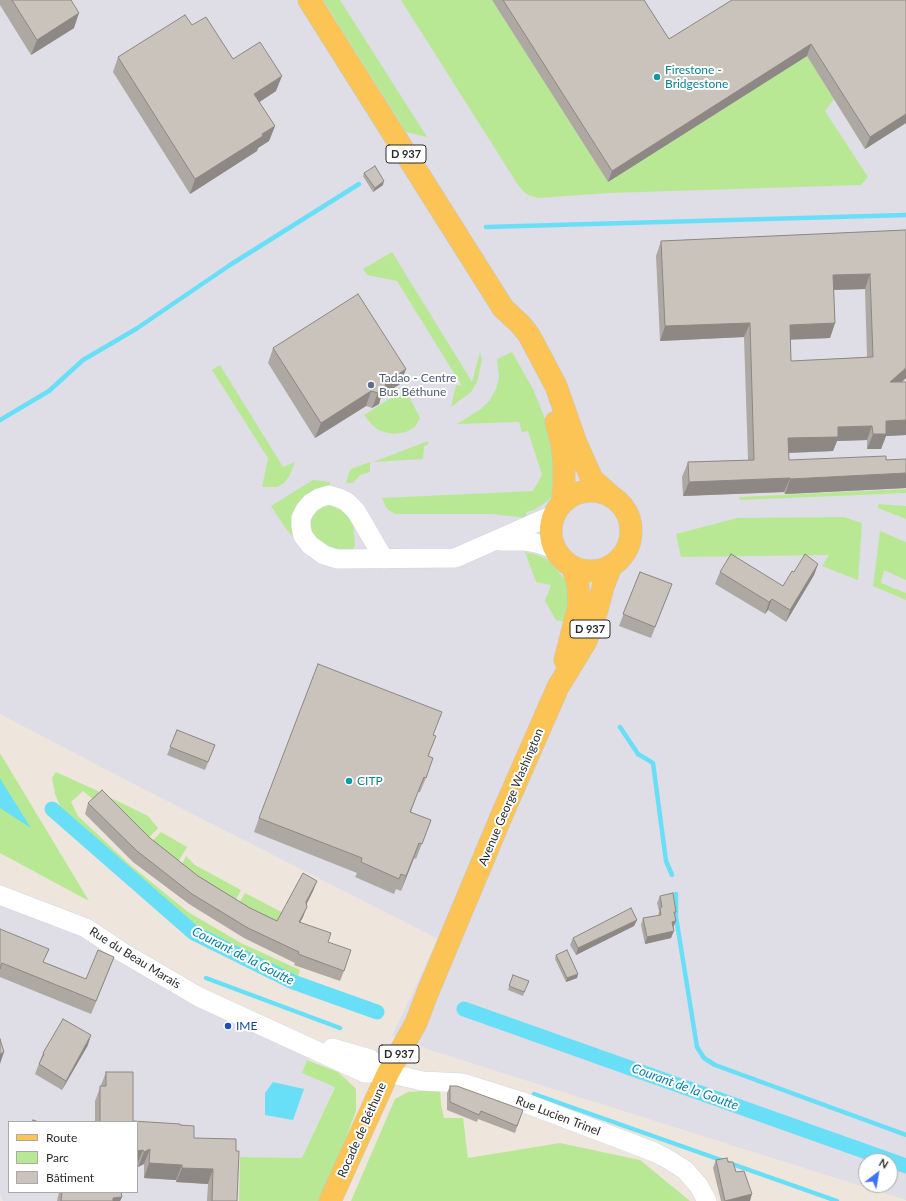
<!DOCTYPE html>
<html>
<head>
<meta charset="utf-8">
<style>
	body { margin:0 }
	#map { position:relative; width:906px; height:1201px; overflow:hidden; background:#eee5dc; font-family:Lato,sans-serif }
	canvas { display:block }
	.legend { position:absolute; left:8px; top:1121px; width:130px; height:72px; box-sizing:border-box; background:#fff; border:1px solid #aaa; margin:0; padding:5px 7px; list-style:none; font-size:12px; color:#2b2b2b }
	.legend li { display:flex; align-items:center; gap:8px; height:20px }
	.legend b { width:20px; border:1px solid #aaa }
	.north { position:absolute; left:858px; top:1153px; width:40px; height:40px; box-sizing:border-box; background:#fff; border:1px solid #aaa; border-radius:50%; rotate:31deg; font-size:11px; font-weight:700; line-height:16px; text-align:center; color:#2b2b2b }
	.north::after { content:''; display:block; margin:auto; width:14px; height:18px; background:#3870ff; clip-path:polygon(50% 0,100% 100%,50% 72%,0 100%) }
</style>
</head>
<body>
<div id="map">
<canvas width="906" height="1201"></canvas>
<ul class="legend">
<li><b style="height:5px;background:#fbc455"></b>Route</li>
<li><b style="height:11px;background:#b9e895"></b>Parc</li>
<li><b style="height:11px;background:#c9c3bb"></b>Bâtiment</li>
</ul>
<div class="north">N</div>
</div>
<script>
const context = document.querySelector('canvas').getContext('2d');
context.lineJoin = 'round';
function fill(path, color) { context.fillStyle = color; context.fill(path, 'evenodd'); }
const toPath = rows => new Path2D(rows.map(r => 'M' + r).join(''));
function trace(path, color, width, dash) { context.strokeStyle = color; context.lineWidth = width; context.lineCap = dash ? 'butt' : 'round'; context.setLineDash(dash || []); context.stroke(path); }
function label(font, color, halo, rows, align = 'center') {
  context.font = font + ' Lato,sans-serif'; context.lineWidth = 4; context.setLineDash([]); context.textBaseline = 'middle'; context.strokeStyle = halo; context.fillStyle = color; for (const [text, x, y, turn = 0] of rows) {
    context.save(); context.translate(x, y); context.rotate((+turn || 0) * Math.PI / 180); context.textAlign = isNaN(turn) ? turn : align; if (halo) context.strokeText(text, 0, 0); context.fillText(text, 0, 0); context.restore();
  }
}
fill(toPath([
	[0,0,906,0,906,1200,433,1051,392,1036,438,939,130,782,0,714],
	[866,1161,890,1161,890,1185,866,1185],
	[0,895,312,1049,302,1073,335,1086,302,1158,240,1157,238,1201,3,1201,0,1193],
	[9,1122,137,1122,137,1192,9,1192]
]), '#dfdde6');
fill(toPath([
	[323,0,340,0,427,137,406,132],
	[401,0,492,0,608,182,807,56,834,99,825,111,868,177,861,185,609,193,538,198,528,195,523,191,518,185],
	[392,252,472,382,480,352,482,360,477,382,471,392,451,407,456,385,462,386,397,281,367,275,363,269],
	[512,352,533,389,546,421,554,460,554,491,549,500,534,510,526,512,527,518,492,514,395,514,387,509,382,498,533,491,542,475,528,431,522,432,519,422,457,424,481,409,490,400,496,389,499,378,497,359],
	[220,365,283,467,295,462,290,475,284,483,277,487,262,487,268,458,212,370],
	[405,389,420,418,415,427,406,432,394,434,380,431,372,425,364,415],
	[428,441,428,445,424,446,423,459,373,462],
	[370,462,370,472,360,475,353,483,346,483,349,472,351,469],
	[313,480,330,482,330,488,295,539,287,530,271,506],
	[906,489,906,493,740,500,739,497],
	[329,503,343,508,353,522,355,546,352,550,331,548,321,543,315,537,311,531,310,523,313,514,317,508],
	[878,504,906,506,906,519,878,508],
	[844,517,862,523,858,580,822,566,829,555,681,557,676,534,737,518],
	[880,531,906,542,906,580,884,570,881,583,906,593,906,600,873,586],
	[525,552,537,555,547,559,557,570,566,581,570,591,565,622,556,620,545,601,551,585,536,582],
	[0,753,89,901,0,853],
	[56,772,100,792,94,800,83,791,71,802,78,816,129,864,188,912,241,943,300,970,298,977,218,939,180,916,122,868,72,823,62,811,55,794,52,778],
	[103,794,148,816,158,828,148,839],
	[161,832,187,847,178,862,151,842],
	[186,856,195,865,241,890,235,901,191,873,182,864],
	[245,893,297,920,292,930,239,903],
	[307,1060,338,1072,356,1089,356,1111,340,1154,320,1201,239,1201,240,1157,302,1158,335,1087,302,1073],
	[440,1090,441,1104,444,1118,463,1118,468,1158,560,1143,640,1160,690,1201,351,1201,395,1099,408,1092]
]), '#b9e895');
fill(toPath([
	[0,778,4,785,31,828,0,808],
	[273,1082,304,1089,293,1120,265,1115,265,1093]
]), '#68dff7');
trace(toPath([
	[486,227,906,215],
	[0,420,49,391,83,360,136,329,230,265,359,184],
	[620,727,638,754,653,763,666,861,672,875],
	[676,894,676,917,697,1047,704,1058,715,1065,906,1135],
	[206,978,340,1028],
	[534,1094,837,1201]
]), '#68dff7', 4.5);
trace(toPath([
	[52,809,194,933,293,982,377,1012],
	[464,1009,906,1166]
]), '#68dff7', 15);
const minor = toPath([
	[501,541,524,541,536,543,555,549],
	[384,559,356,511,347,502,339,498,329,495,319,498,311,503,305,510,301,518,301,527,303,536,310,545,324,555,337,559,455,558,553,515],
	[0,895,86,928,122,952,199,997,365,1073,388,1073,422,1081,463,1083,520,1101,654,1152,666,1158,685,1170,699,1186,707,1201],
	[332,1048,370,1059,388,1073]
]);
const major = toPath([
	[309,0,503,308,521,325,529,335,556,386,576,443,592,479,610,495],
	[556,422,562,444,564,462,564,486,562,503],
	'551 531a40 40 0 1 1 80 0a40 40 0 1 1-80 0Z',
	[565,660,579,605,578,586,573,567],
	[330,1201,388,1073,416,1023,427,994,501,817,558,687,586,641,597,610,603,587,611,566]
]);
trace(minor, '#d1d7e5', 20);
trace(major, '#c8c8c8', 23);
trace(minor, '#fff', 19);
trace(major, '#fbc455', 22);
fill(toPath([
	[0,0,71,0,74,28,31,55,0,5],
	[492,0,644,0,669,39,906,0,906,123,865,149,807,56,608,182],
	[192,25,233,59,276,91,259,102,275,126,269,141,258,148,257,151,190,194,113,72,118,57],
	[364,173,383,185,373,192,363,176],
	[906,230,906,378,902,382,906,382,906,435,886,436,881,449,867,449,867,440,837,441,833,451,789,453,789,460,886,460,906,459,906,488,785,494,784,492,683,496,682,477,688,462,748,460,744,337,660,341,656,256,661,241],
	[865,289,867,357,791,361,790,339,830,338,835,323,834,290],
	[273,348,406,369,400,384,381,396,379,404,372,408,366,406,315,438,268,363],
	[818,564,814,575,786,622,768,610,765,614,715,584,720,572,783,586],
	[640,572,672,584,651,638,619,626],
	[177,730,215,745,205,770,167,755],
	[433,735,429,756,428,773,420,792,418,792,411,812,431,820,416,859,414,858,401,891,396,889,394,894,355,877,357,873,254,832,259,818],
	[88,803,150,838,198,876,250,908,277,921,317,881,313,891,306,905,303,917,300,922,328,942,344,971,340,981,294,965,295,963,244,938,189,904,133,862,85,814],
	[660,896,676,912,675,916,671,938,645,944,641,925,643,918,658,916,659,911,657,903],
	[637,920,634,926,576,955,570,945,573,938],
	[0,929,44,962,86,979,114,957,91,1014,0,977],
	[556,955,578,974,577,978,566,982,555,959],
	[513,975,529,981,523,996,508,990],
	[88,1045,62,1090,35,1074,43,1053],
	[106,1072,133,1121,180,1125,194,1138,236,1151,237,1201,207,1201,208,1184,176,1182,176,1180,144,1178,144,1164,138,1167,137,1165,137,1122,95,1122,95,1101],
	[450,1086,523,1110,515,1133,478,1119,477,1122,447,1110,447,1093],
	[716,1160,728,1162,736,1172,750,1201,721,1201,713,1168],
	[59,1192,121,1192,122,1197,120,1201,57,1201]
]), '#ada8a1');
fill(toPath([
	[79,13,74,28,31,55,37,40],
	[811,44,807,56,608,182,612,171],
	[282,76,276,91,249,109,254,94],
	[906,114,906,123,865,149,870,137],
	[275,126,269,141,258,148,257,151,190,194,195,179],
	[384,181,383,185,373,192,375,188],
	[870,274,865,289,828,290,833,275],
	[750,323,744,337,660,341,665,326],
	[835,323,830,338,784,340,790,325],
	[906,368,906,378,885,397,890,382],
	[406,369,400,384,381,396,379,404,372,408,378,393,386,382],
	[371,391,366,406,315,438,321,423],
	[906,420,906,435,886,436,881,449,867,449,873,434,886,421],
	[872,426,867,440,837,441,833,451,783,453,788,438,838,427],
	[906,473,906,488,785,494,790,479],
	[790,478,784,492,683,496,689,482],
	[818,564,814,575,786,622,790,610],
	[772,599,768,610,765,614,769,602],
	[419,843,414,858,401,891,406,876],
	[317,881,313,891,302,913,306,902],
	[307,907,303,917,295,932,299,922],
	[637,920,634,926,576,955,578,948],
	[676,921,673,928,672,922],
	[674,931,671,938,645,944,647,937],
	[114,957,109,970,91,1014,96,1001],
	[578,974,577,978,566,982,567,978],
	[91,1035,88,1045,62,1090,66,1081],
	[4,1052,0,1064,0,1054],
	[150,1149,144,1164,138,1167,144,1152],
	[143,1150,137,1165,137,1151],
	[149,1163,182,1165,176,1180,144,1178],
	[182,1168,213,1169,208,1184,176,1182],
	[752,1194,750,1201,725,1201],
	[122,1197,120,1201,112,1201,113,1198]
]), '#8d8883');
const building = toPath([
	[12,0,71,0,79,13,37,40,12,0],
	[503,0,644,0,669,39,732,0,906,0,906,114,870,137,811,44,612,171,503,0],
	[185,15,192,25,206,17,233,59,260,42,282,76,254,94,275,126,262,134,263,136,195,179,118,57,185,15],
	[375,166,384,181,375,188,364,173,375,166],
	[906,230,906,368,890,382,906,382,906,420,886,421,886,434,873,434,872,426,838,427,838,437,788,438,789,460,886,456,886,460,906,459,906,473,790,479,790,478,689,482,688,462,754,460,750,323,665,326,661,241,906,230],
	[870,274,873,357,791,361,790,325,835,323,833,275,870,274],
	[358,294,406,369,386,382,384,389,378,393,371,391,321,423,273,348,358,294],
	[731,554,783,586,792,571,794,572,805,554,818,564,790,610,772,599,769,602,720,572,731,554],
	[640,572,672,584,655,627,623,614,640,572],
	[318,664,442,712,433,735,436,736,428,756,433,758,426,778,424,777,410,812,431,820,422,844,419,843,406,876,401,874,399,879,361,862,362,858,259,818,318,664],
	[177,730,215,745,208,762,170,747,177,730],
	[102,790,150,838,198,876,250,908,277,921,303,873,317,881,306,902,307,907,299,922,331,933,328,942,351,950,344,971,298,954,299,952,248,928,192,894,137,851,88,803,102,790],
	[673,893,676,912,674,912,676,921,672,922,674,931,647,937,643,918,661,915,660,908,662,907,660,896,673,893],
	[631,908,637,920,578,948,573,938,631,908],
	[0,929,49,949,43,962,86,979,98,950,114,957,96,1001,2,963,0,969,0,929],
	[567,950,578,974,567,978,556,955,567,950],
	[513,975,529,981,524,992,509,986,513,975],
	[63,1019,91,1035,66,1081,39,1064,44,1054,43,1053,63,1019],
	[0,1039,4,1052,0,1054,0,1039],
	[106,1072,133,1072,133,1121,180,1124,180,1125,194,1126,194,1138,236,1139,236,1151,239,1151,237,1201,212,1201,213,1169,182,1168,182,1165,149,1163,150,1149,144,1152,143,1150,137,1151,137,1122,100,1122,100,1086,106,1086,106,1072],
	[450,1086,457,1086,523,1110,517,1126,481,1111,479,1115,450,1102,450,1086],
	[33,1120,39,1122,32,1122,33,1120],
	[727,1158,728,1162,733,1162,736,1172,744,1171,752,1194,725,1201,716,1160,727,1158],
	[62,1192,121,1192,122,1197,113,1198,113,1201,61,1201,62,1192]
]);
fill(building, '#c9c3bb');
trace(building, '#8d8883', 1);
for (const [x, y, r, color] of [
	[657,77,4,"#0f9aa8"],
	[371,385,4,"#5c6f8a"],
	[349,781,4,"#0f9aa8"],
	[228,1026,4,"#1a4fb4"]
]) { const dot = new Path2D(); dot.arc(x, y, r, 0, 2 * Math.PI); context.fillStyle = color; context.fill(dot); trace(dot, '#fff', 1.5); }
for (const [x, y, w] of [
	[406,154,40],
	[590,629,40],
	[399,1054,40]
]) { const box = new Path2D(); box.roundRect(x - w / 2, y - 9, w, 18, 3); context.fillStyle = '#fff'; context.fill(box); trace(box, '#2b2b2b', 1); }
label('bold 11px', '#2b2b2b', null, [
	["D 937",406,154],
	["D 937",590,629],
	["D 937",399,1054]
]);
label('12px', '#0d838f', '#fff', [
	["Firestone -",665,70],
	["Bridgestone",665,84],
	["CITP",357,781]
], 'left');
label('12px', '#4e5e75', '#fff', [
	["Tadao - Centre",379,378],
	["Bus Béthune",379,392]
], 'left');
label('12px', '#2b2b2b', '#fff', [
	["Avenue George Washington",511,797,-67],
	["Rue du Beau Marais",135,958,32],
	["Rue Lucien Trinel",558,1116,21],
	["Rocade de Béthune",362,1130,-66]
]);
label('12px', '#164399', '#fff', [
	["IME",236,1026]
], 'left');
label('italic 13px', '#047ea7', '#fff', [
	["Courant de la Goutte",243,956,27],
	["Courant de la Goutte",685,1087,20]
]);
</script>
</body>
</html>
